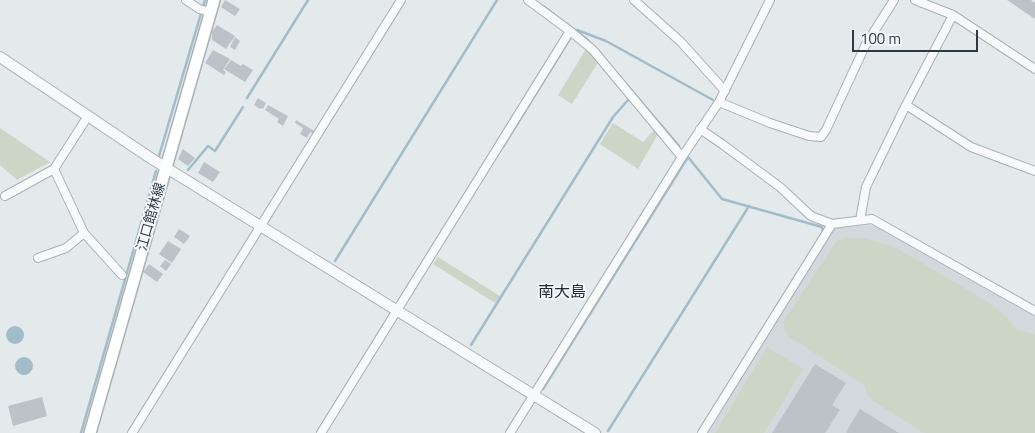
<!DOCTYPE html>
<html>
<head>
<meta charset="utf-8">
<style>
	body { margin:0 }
	#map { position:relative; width:1035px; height:433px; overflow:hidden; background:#e4e9eb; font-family:"Titillium Web",sans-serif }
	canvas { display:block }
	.scale { position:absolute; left:852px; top:30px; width:126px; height:22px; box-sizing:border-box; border:2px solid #2d3a43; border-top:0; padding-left:6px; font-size:15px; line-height:18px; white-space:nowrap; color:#2d3a43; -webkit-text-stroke:4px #f4f7f9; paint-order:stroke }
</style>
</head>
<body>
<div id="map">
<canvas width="1035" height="433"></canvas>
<div class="scale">100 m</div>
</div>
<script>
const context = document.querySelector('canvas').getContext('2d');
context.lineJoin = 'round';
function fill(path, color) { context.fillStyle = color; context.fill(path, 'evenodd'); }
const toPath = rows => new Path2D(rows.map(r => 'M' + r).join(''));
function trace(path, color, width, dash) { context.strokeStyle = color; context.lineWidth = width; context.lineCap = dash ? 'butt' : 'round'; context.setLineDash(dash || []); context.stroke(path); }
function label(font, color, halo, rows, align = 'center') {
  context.font = font + ' "Titillium Web","Noto Sans JP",sans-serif'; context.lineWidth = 4; context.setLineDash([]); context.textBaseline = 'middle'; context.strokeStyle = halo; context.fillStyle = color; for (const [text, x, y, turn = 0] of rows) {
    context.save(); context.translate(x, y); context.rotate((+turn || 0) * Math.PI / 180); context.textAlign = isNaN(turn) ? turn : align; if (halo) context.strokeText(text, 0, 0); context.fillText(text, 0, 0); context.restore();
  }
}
fill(toPath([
	[872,225,898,237,1035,316,1035,433,707,433,830,232,835,228]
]), '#d3d8dd');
fill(toPath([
	[586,49,599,61,572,104,558,95],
	[613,123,643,142,654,130,658,134,638,169,600,144],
	[0,128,50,162,17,180,0,165],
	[844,238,865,238,895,247,991,304,1007,317,1016,330,1035,334,1035,433,924,433,869,398,864,385,787,335,783,322,836,242],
	[438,257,500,296,495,303,433,264],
	[767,347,803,369,764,433,715,433]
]), '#cdd5c6');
fill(toPath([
	'6 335a9 9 0 1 1 18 0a9 9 0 1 1-18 0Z',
	'15 366a9 9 0 1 1 18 0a9 9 0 1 1-18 0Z'
]), '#a2bdc9');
trace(toPath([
	[543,6,588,40,593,46],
	[577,30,606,41,713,100],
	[615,71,679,146],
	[247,98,308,0],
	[503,147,571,37],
	[159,156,205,0],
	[188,170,208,146,215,151,243,107],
	[335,261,497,0],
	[471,345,613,117,629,99],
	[543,389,688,157,722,199,822,227,823,232],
	[608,431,749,206],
	[81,433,156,171]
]), '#a2bdc9', 2.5);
fill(toPath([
	[225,0,240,9,235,16,221,7],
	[1007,0,1031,0,1035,3,1035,19],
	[217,25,235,36,226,49,212,40,212,32],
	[235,37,240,41,235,50,230,47],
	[213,50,230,59,223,70,226,72,224,75,205,63],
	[231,60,241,66,243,64,253,70,245,82,224,69],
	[258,98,266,103,263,109,261,108,260,109,254,105],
	[268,105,288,116,283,126,277,122,279,119,265,110],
	[296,120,316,132,315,135,310,132,307,138,300,134,303,128,295,123],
	[183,149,195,158,188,166,178,159],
	[204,162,220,172,213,182,198,173],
	[179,229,190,236,184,244,174,237],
	[168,241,181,249,172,263,159,254],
	[165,260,171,264,166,271,160,266],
	[149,264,163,274,157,282,143,272],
	[815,364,846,383,832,405,840,410,825,433,772,433],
	[42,397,47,416,13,426,8,406],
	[860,409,899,433,847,433,846,432]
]), '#bcc3c8');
const minor = toPath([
	[186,0,199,9,210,12],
	[528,0,570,31,593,50,682,157],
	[634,0,681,42,725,91],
	[915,0,953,15,1035,69],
	[719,102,770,123,809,136,821,137,826,130,865,46,894,0],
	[906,105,971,147,1035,171],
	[88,116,54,169,84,233,122,275],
	[700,129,722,144,780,187,811,216,832,224,872,219,1035,311],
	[5,196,54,169],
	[860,220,866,187,906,105,953,15],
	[38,258,66,248,84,233],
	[132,433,401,0],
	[321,433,570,31],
	[510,433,682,157,719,102,770,0],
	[702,433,832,224]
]);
const tertiary = toPath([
	[0,57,152,159,595,433]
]);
const secondary = toPath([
	[90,433,214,0]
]);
trace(minor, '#a9b1b5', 10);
trace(tertiary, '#a9b1b5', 12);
trace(secondary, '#a9b1b5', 14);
trace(minor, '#f7f9fa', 8);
trace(tertiary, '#f7f9fa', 10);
trace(secondary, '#fff', 11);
label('14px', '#2d3a43', '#f4f7f9', [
	["江口館林線",152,217,-74]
]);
label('16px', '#1f2b34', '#f4f7f9', [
	["南大島",562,293]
]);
</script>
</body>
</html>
